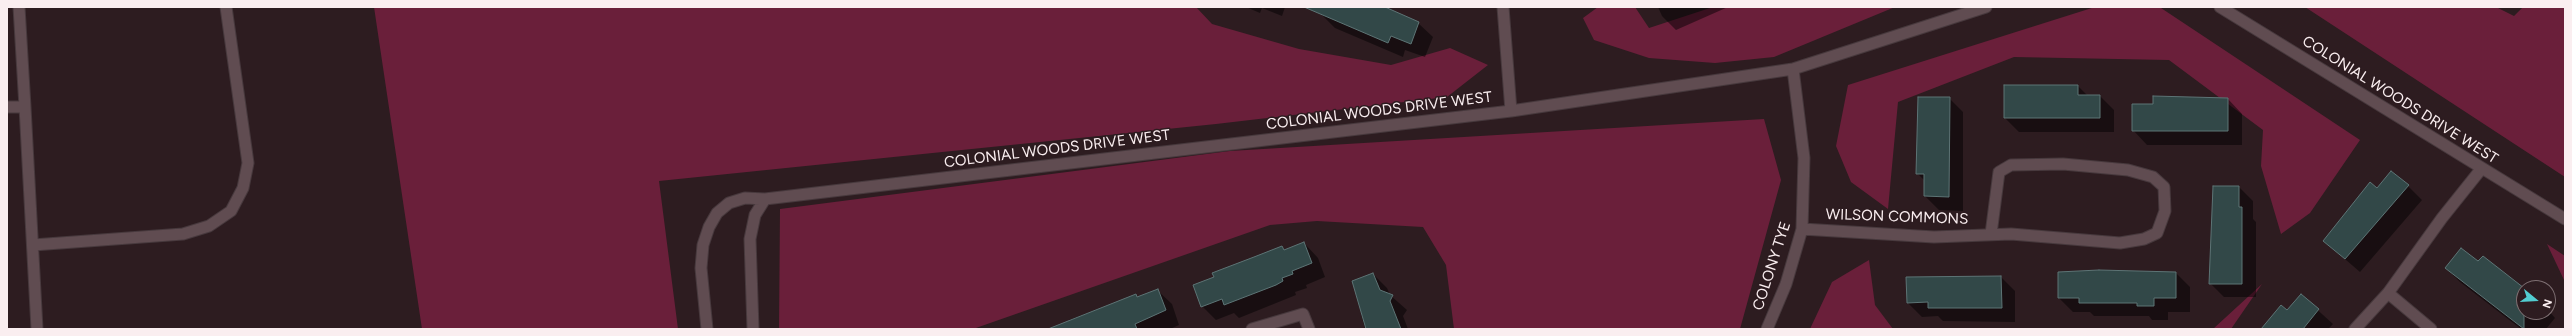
<!DOCTYPE html>
<html>
<head>
<meta charset="utf-8">
<style>
	body { margin:0 }
	#map { position:relative; width:2572px; height:336px; overflow:hidden; background:#2d1c20; font-family:Figtree,sans-serif }
	canvas { display:block }
	.frame { position:absolute; inset:0; border:8px solid #faeef0; pointer-events:none }
	.north { position:absolute; left:2516px; top:280px; width:40px; height:40px; box-sizing:border-box; background:#2d1c20; border:1px solid #7f7073; border-radius:50%; rotate:108deg; font-size:11px; font-weight:700; line-height:16px; text-align:center; color:#faeef0 }
	.north::after { content:''; display:block; margin:auto; width:14px; height:18px; background:#52ccd0; clip-path:polygon(50% 0,100% 100%,50% 72%,0 100%) }
</style>
</head>
<body>
<div id="map">
<canvas width="2572" height="336"></canvas>
<div class="frame"></div>
<div class="north">N</div>
</div>
<script>
const context = document.querySelector('canvas').getContext('2d');
context.lineJoin = 'round';
function fill(path, color) { context.fillStyle = color; context.fill(path, 'evenodd'); }
const toPath = rows => new Path2D(rows.map(r => 'M' + r).join(''));
function trace(path, color, width, dash) { context.strokeStyle = color; context.lineWidth = width; context.lineCap = dash ? 'butt' : 'round'; context.setLineDash(dash || []); context.stroke(path); }
function label(font, color, halo, rows, align = 'center') {
  context.font = font + ' Figtree,sans-serif'; context.lineWidth = 3; context.setLineDash([]); context.textBaseline = 'middle'; context.strokeStyle = halo; context.fillStyle = color; for (const [text, x, y, turn = 0] of rows) {
    context.save(); context.translate(x, y); context.rotate((+turn || 0) * Math.PI / 180); context.textAlign = isNaN(turn) ? turn : align; if (halo) context.strokeText(text, 0, 0); context.fillText(text, 0, 0); context.restore();
  }
}
fill(toPath([
	[374,7,1196,7,1212,24,1299,49,1391,65,1450,48,1488,65,1447,97,1216,124,659,181,678,329,422,329],
	[1598,7,1635,7,1649,28,1713,7,1895,7,1774,57,1715,63,1649,58,1594,40,1583,18],
	[2095,7,2161,8,2360,140,2310,213,2281,234,2261,166,2263,130,2169,60,2014,57,1898,102,1888,209,1851,182,1836,146,1848,85],
	[2305,7,2496,7,2514,16,2523,7,2565,7,2565,177],
	[1764,119,1781,180,1740,329,1454,329,1446,265,1423,227,1317,221,1270,225,973,329,779,329,780,209,1230,151],
	[2547,244,2565,256,2565,282],
	[1869,260,1875,305,1893,329,1810,329,1832,282],
	[2262,284,2231,329,2213,329]
]), '#6a1f3a');
fill(toPath([
	[1246,7,1285,7,1282,16,1262,8,1260,13],
	[1324,7,1382,7,1418,23,1433,37,1425,57,1405,50,1403,57,1335,28,1321,14],
	[1658,7,1728,7,1676,30,1662,16],
	[2078,86,2088,96,2100,96,2114,110,2114,132,2019,132,2005,118],
	[1949,98,1963,112,1963,211,1939,210,1925,196,1925,181,1917,173],
	[2228,99,2242,114,2242,145,2147,145,2133,130,2154,105],
	[2408,186,2422,200,2360,272,2324,241,2377,189],
	[2239,187,2253,201,2253,219,2256,222,2256,297,2224,297,2210,283],
	[1304,243,1318,258,1325,277,1306,285,1307,288,1295,292,1296,295,1239,318,1234,313,1216,320,1202,306,1215,278,1282,247,1285,251],
	[2479,263,2524,290,2524,312,2548,310,2555,318,2546,329,2521,329,2460,282,2446,268],
	[2176,273,2190,287,2190,312,2168,312,2168,320,2152,320,2149,316,2094,316,2090,312,2073,312,2059,298],
	[1373,274,1387,288,1390,295,1407,310,1403,316,1408,329,1365,329,1361,314,1364,313],
	[2001,277,2015,291,2015,322,1943,321,1938,316,1922,317,1908,303],
	[1157,290,1172,304,1179,325,1170,329,1057,329,1071,324,1069,320,1136,295,1138,298],
	[2301,295,2333,324,2328,329,2262,329,2287,312]
]), '#0007');
const building = toPath([
	[1304,7,1385,7,1419,22,1411,44,1391,36,1388,43,1304,7],
	[2004,85,2078,85,2078,95,2100,95,2100,118,2004,118,2004,85],
	[2153,96,2228,98,2228,131,2132,131,2132,104,2153,104,2153,96],
	[1918,97,1950,97,1949,197,1924,196,1924,174,1916,174,1918,97],
	[2391,171,2409,185,2345,259,2323,241,2370,182,2377,188,2391,171],
	[2213,186,2239,186,2239,207,2242,207,2242,284,2209,284,2213,186],
	[1304,242,1312,263,1292,271,1293,274,1282,278,1283,281,1276,285,1224,305,1222,299,1201,307,1193,285,1214,277,1212,273,1254,257,1282,246,1284,250,1304,242],
	[2461,248,2478,261,2483,256,2524,288,2524,329,2445,268,2461,248],
	[2099,270,2176,272,2176,298,2154,298,2154,306,2137,306,2137,303,2079,303,2079,298,2058,298,2058,272,2099,270],
	[1373,273,1380,290,1393,295,1390,301,1401,329,1366,329,1352,281,1373,273],
	[2001,276,2002,308,1928,308,1928,302,1907,303,1906,277,2001,276],
	[1158,289,1166,310,1135,324,1137,329,1048,329,1136,294,1137,297,1158,289],
	[2301,294,2319,309,2303,329,2261,329,2281,305,2287,310,2301,294]
]);
fill(building, '#324848');
trace(building, '#5d7475', 1);
const minor = toPath([
	[19,7,25,107],
	[1503,7,1511,111],
	[2220,7,2565,219],
	[7,107,25,107,37,329],
	[1802,229,1934,237,2011,234,2120,243,2144,239,2157,233,2165,211,2164,187,2153,177,2128,170,2063,164,2011,165,1999,172,1991,234],
	[33,245,183,234,209,226,231,211,243,188,248,163,226,7],
	[2388,293,2431,329],
	[707,329,701,268,703,245,709,227,717,213,729,203,745,198,765,199,1511,111,1793,69,1986,7],
	[753,329,750,239,755,215,765,199],
	[1252,329,1303,314,1309,329],
	[1767,329,1786,284,1802,229,1804,158,1793,69],
	[2355,329,2388,293,2442,218,2482,168]
]);
trace(minor, '#47393d', 13);
trace(minor, '#604c51', 11);
label('15px', '#faeef0', '#2d1c20', [
	["COLONIAL WOODS DRIVE WEST",2400,100,32],
	["COLONIAL WOODS DRIVE WEST",1379,111,-7],
	["COLONIAL WOODS DRIVE WEST",1057,149,-7],
	["WILSON COMMONS",1897,217,2],
	["COLONY TYE",1772,266,-72]
]);
</script>
</body>
</html>
